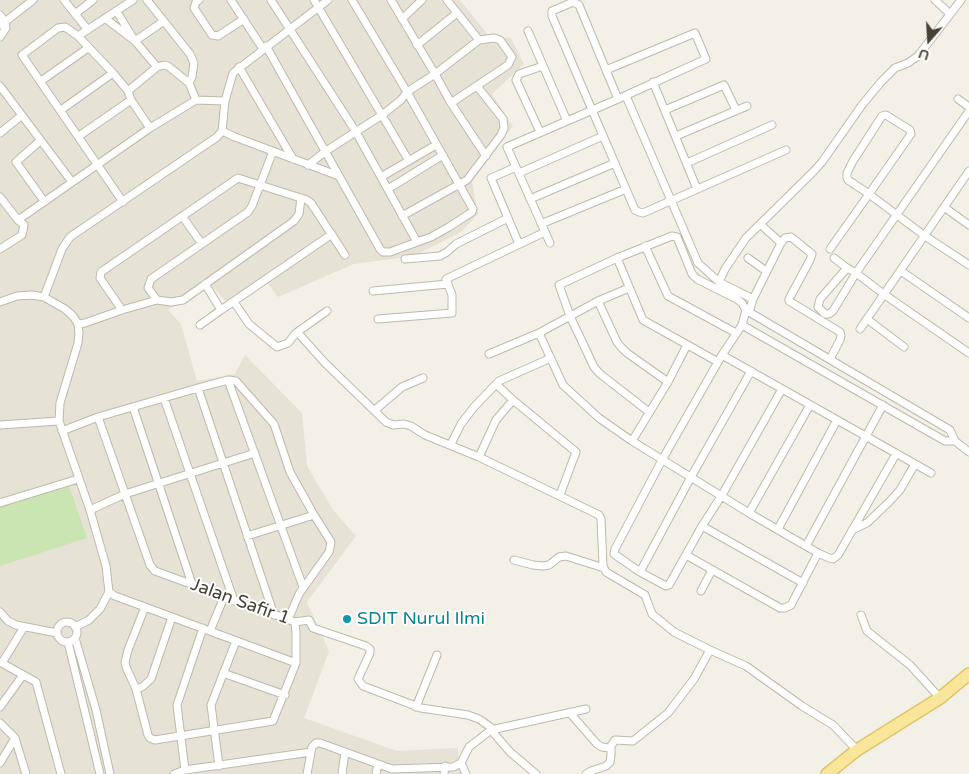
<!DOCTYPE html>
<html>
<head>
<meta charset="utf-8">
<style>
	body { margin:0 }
	#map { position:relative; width:969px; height:774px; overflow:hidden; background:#f3f0e7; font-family:"Varela Round",sans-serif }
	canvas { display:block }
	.north { position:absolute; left:904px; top:15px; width:50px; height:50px; -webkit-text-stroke:4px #fff; paint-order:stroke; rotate:199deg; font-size:14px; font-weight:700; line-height:20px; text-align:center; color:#464136 }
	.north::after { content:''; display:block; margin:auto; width:18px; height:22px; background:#464136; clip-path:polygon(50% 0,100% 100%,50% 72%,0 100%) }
</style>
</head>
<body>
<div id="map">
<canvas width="969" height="774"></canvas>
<div class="north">U</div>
</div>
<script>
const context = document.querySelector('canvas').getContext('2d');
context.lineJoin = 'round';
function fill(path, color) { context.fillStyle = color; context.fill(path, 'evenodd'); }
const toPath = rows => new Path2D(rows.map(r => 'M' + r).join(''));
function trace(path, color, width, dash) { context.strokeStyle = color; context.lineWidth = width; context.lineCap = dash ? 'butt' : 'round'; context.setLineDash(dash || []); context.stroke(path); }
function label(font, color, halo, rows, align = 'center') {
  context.font = font + ' "Varela Round",sans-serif'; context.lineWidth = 4; context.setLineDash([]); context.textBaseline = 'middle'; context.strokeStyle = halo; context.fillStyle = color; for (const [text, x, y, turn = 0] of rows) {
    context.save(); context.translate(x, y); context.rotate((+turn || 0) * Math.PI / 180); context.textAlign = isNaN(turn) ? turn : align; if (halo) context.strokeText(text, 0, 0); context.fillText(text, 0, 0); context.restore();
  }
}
fill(toPath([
	[0,0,460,0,489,36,511,38,524,64,492,94,513,126,472,182,478,214,461,232,414,256,354,264,278,297,266,281,231,307,210,284,168,310,181,324,197,381,235,374,245,355,302,413,307,466,333,510,356,536,307,602,329,651,304,718,397,751,458,748,459,769,462,774,0,774]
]), '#e6e2d6');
fill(toPath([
	[68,483,87,538,0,566,0,507]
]), '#cae5b2');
const street = toPath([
	[64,0,88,30],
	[147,0,190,54,194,63,192,77,189,83],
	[199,0,196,2,194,8,212,35,218,36,244,19],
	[231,0,263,49],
	[271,0,356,132,417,242],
	[314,0,409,161],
	[391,0,435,74,451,103,486,156],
	[447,0,479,40,494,38,500,40,512,57,508,65,451,103],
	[935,0,949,13],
	[117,12,135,41,157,67],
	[75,14,93,0],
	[0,15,5,22,6,28,0,37],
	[106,19,135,41,164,21],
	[402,19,422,0],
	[1,25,33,0],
	[528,31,567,121],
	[78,36,133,0],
	[417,45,457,13],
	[266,46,380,249,383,252,390,252,431,237,449,227,472,212,473,209,407,92,352,0],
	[239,67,293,159],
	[41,81,88,48],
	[653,82,697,189],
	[0,86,72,182],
	[128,91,157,67,164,65,168,66,189,83,196,100],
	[626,96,698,263,719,282,753,299,749,312],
	[618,99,579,5,573,2,552,11,552,16,592,110,635,210,639,212,643,213,786,150],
	[958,99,969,107],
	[61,110,113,73],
	[665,110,724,85,736,110],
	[969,111,856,273,833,311,829,314,825,314,818,307,820,299,847,268,856,273,885,295,969,353],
	[222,131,235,137,339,176],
	[540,132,516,80,519,74,543,66],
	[0,133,21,116],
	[79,136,131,100],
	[676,136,747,106],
	[40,141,16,162,44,201],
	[687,163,772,125],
	[308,165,326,151,382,115,401,100,407,92,435,74,479,40],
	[516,167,491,178,519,244],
	[519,173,603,136],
	[381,177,436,145],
	[388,189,443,155],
	[0,197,18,220],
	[530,199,615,163],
	[123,202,22,55,58,28,65,27,78,36,113,73,128,91,131,100,150,128],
	[944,207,969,225],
	[182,216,202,244],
	[402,216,467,180,501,135,504,128,503,119,477,86],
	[541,224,626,189],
	[760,224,781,243],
	[550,243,507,147,618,99,706,59,695,33,606,70],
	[645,246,668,296,736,333],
	[0,249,22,235,24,225,18,220,150,128,196,100,225,101],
	[830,249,869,194,911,134,910,130,886,115,882,116,853,161,847,173,847,178,848,180,869,194,925,236,969,265],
	[617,258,643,320,718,362],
	[748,258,766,271],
	[834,258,847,268],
	[405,259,440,256,447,252,456,244,508,218],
	[901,271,969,318],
	[719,282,725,269,746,238,813,172,822,162,862,105,881,82,895,68,908,63,918,56,961,0],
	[205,284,221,310,332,234],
	[373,291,448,284],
	[44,297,62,249,70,237,217,137,222,131,225,101,233,73,328,0],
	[753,299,781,243,785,238,791,237,812,254,810,260,789,299,789,301,840,332,841,336,840,340,830,359],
	[157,300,148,288,151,279,248,212,252,206,273,151],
	[598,301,617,342,621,347,627,353,668,382],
	[0,302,17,296,32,295,44,297,65,309,73,316,78,324,79,333,78,343,60,403,59,421,90,510,106,566,109,592,100,609,89,620,75,627],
	[234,302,249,324,277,347,288,343,296,333,300,335,325,363,386,422,393,425,404,424,411,426,425,435,479,457,599,515,601,519,603,566,606,572,645,595,652,614,674,632,710,650,746,666,802,706,833,725,857,750],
	[122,310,100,278,101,272,238,178,307,200,311,203,345,255],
	[746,310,742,325,722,355,662,460,615,549,614,554,640,572,666,586,669,585,702,526,722,495,782,389],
	[378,319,452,313,452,295,446,279,545,232],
	[867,319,904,347],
	[78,324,85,323,122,310,157,300,171,302,183,300,294,221,299,214,301,198],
	[200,325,221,310],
	[742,325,945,441,955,441],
	[860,329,969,171],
	[296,333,327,311],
	[539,333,563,385,599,418,632,441,749,513,818,553,829,558,833,559,838,555,896,454],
	[489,354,539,333,598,301,629,288],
	[722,355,931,473],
	[228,380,303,587],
	[496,384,513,400],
	[198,388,274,615],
	[164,398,234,601],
	[133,407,192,584],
	[375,410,402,387,423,378],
	[649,412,599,373,594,367,570,316,559,285,617,258,672,236,677,237,692,274,697,279,737,299,742,303,746,310,749,312,950,430,955,441,969,452],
	[98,417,150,565,155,571,295,622,309,620,313,628,366,646,370,649,370,653,358,679,363,686,421,708,468,715,479,719,493,729],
	[0,425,59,421],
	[62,431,98,417,198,388,228,380,236,381,274,424,290,472,314,515,331,542,329,552,299,594,288,620],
	[632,441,668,382,687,345],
	[451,444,461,424,474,407,499,381,551,358],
	[479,457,496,420,513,400,576,452,560,495],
	[0,503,78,479],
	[90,510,125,494,255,453],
	[749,513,810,405],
	[702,526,803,583],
	[778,529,837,420],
	[852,530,867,523,889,502,900,490,915,464],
	[247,536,314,515],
	[806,546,883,405],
	[686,555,780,608,785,608,791,605,818,553],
	[514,560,533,565,543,566,549,565,559,557,566,556,604,568],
	[640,572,691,477,751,371],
	[701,591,712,570],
	[109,592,115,596,145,607,296,663],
	[145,607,128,650,125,662,126,667,136,689,148,735,150,738,155,740,273,721,296,663,296,633,295,622],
	[0,612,8,621,16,625,57,633],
	[861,615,867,631,910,665,940,698],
	'57 632a10 10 0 1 1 20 0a10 10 0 1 1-20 0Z',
	[210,631,224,597],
	[75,638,96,710,110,774],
	[68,642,100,774],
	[0,662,36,682,61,774],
	[2,663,24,627],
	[223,673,285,695],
	[136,689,142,687,151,679,172,617],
	[0,707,23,675],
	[416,707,437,655],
	[570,713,597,744,602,747,610,748],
	[0,723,15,738,26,774],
	[491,730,510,752,536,774],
	[0,763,15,738],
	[461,763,466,774],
	[219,766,211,705,236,641],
	[185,770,177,705,203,628],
	[174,774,185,770,311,752],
	[307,774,312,747,316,743,320,743,392,769,453,767,461,763,469,747,491,730,586,709],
	[342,774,345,752],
	[376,774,378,764],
	[444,774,445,766],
	[586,774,591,771,606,766,610,762,611,755,611,746,615,740,633,741,668,713,694,679,710,650]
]);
const primary = toPath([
	[827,774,857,750,940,698,969,674]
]);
trace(street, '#beb9aa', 9);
trace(primary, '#dec56a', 14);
trace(street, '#fff', 7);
trace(primary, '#f9e69a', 11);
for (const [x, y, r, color] of [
	[347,619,5,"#0f9aa8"]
]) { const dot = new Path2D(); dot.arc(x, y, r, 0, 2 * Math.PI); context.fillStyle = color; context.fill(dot); trace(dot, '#fff', 2); }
label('18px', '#464136', '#fff', [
	["Jalan Safir 1",240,602,20]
]);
label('18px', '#0d838f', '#fff', [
	["SDIT Nurul Ilmi",357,619]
], 'left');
</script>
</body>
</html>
